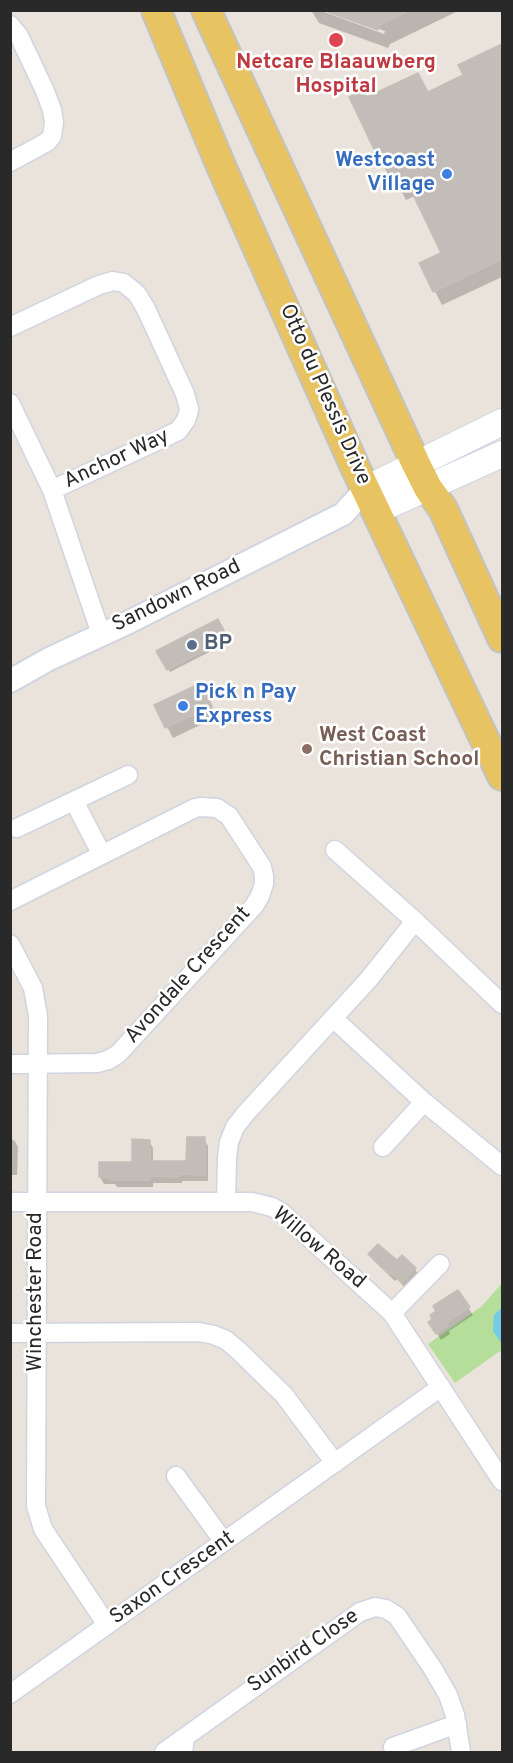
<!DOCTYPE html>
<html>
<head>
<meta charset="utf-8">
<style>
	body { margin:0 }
	#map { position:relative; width:513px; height:1763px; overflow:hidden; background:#eae3db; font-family:Overpass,sans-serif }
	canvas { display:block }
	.frame { position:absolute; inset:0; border:12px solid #292929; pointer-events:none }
</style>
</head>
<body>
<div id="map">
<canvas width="513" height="1763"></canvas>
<div class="frame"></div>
</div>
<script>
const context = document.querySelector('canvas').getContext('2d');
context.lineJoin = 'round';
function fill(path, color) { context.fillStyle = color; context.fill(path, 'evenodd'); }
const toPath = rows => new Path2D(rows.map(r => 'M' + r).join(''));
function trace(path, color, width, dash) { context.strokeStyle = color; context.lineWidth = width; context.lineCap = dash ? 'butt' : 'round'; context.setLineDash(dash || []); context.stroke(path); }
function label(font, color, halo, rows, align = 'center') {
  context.font = font + ' Overpass,sans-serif'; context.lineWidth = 5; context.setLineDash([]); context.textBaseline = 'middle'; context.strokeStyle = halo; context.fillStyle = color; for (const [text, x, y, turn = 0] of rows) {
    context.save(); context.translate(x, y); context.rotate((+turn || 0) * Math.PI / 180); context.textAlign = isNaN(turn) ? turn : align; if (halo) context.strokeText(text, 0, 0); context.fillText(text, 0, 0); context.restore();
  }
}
fill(toPath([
	[502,1283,502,1354,500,1351,455,1383,428,1344,482,1306]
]), '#b4de9a');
fill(toPath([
	[502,1307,502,1344,493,1331,494,1315]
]), '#73cde7');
fill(toPath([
	[311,10,319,10,384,34,385,31,328,10,460,10,390,44,388,48,319,23],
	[502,45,502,277,442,305,421,264,443,254,415,196,406,200,394,177,391,179,383,165,367,98,428,93,465,75,460,65],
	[218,621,229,642,170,672,158,652],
	[207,695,217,717,173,738,156,706],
	[204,1139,208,1146,208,1181,182,1181,182,1183,153,1183,153,1187,117,1187,115,1184,104,1184,100,1177,133,1164,149,1141,153,1148,153,1162,188,1163],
	[10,1140,14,1140,18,1147,17,1175,10,1175],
	[370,1255,415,1269,419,1276,406,1289,397,1279,395,1281,374,1261],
	[458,1292,473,1315,449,1331,450,1334,441,1340,434,1329]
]), '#0003');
const building = toPath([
	[328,10,410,10,380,25,378,30,328,12,328,10],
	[502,44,502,259,433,292,419,263,441,253,407,182,397,187,386,164,382,166,349,97,364,90,367,97,418,73,428,92,463,75,458,65,502,44],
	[218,619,228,638,167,670,156,651,218,619],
	[201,683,212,706,165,728,154,705,201,683],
	[187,1137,205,1137,205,1175,179,1174,179,1177,150,1176,150,1180,111,1180,111,1178,99,1177,99,1162,132,1162,132,1139,150,1140,150,1161,186,1161,187,1137],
	[378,1244,397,1260,402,1255,416,1268,402,1283,392,1273,390,1275,368,1254,378,1244],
	[458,1290,470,1307,446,1323,448,1326,436,1334,428,1322,432,1319,430,1315,436,1311,433,1306,458,1290]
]);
fill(building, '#c2bdb8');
trace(building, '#c5bfb5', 1.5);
const minor = toPath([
	[10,25,19,36,45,91,52,110,54,122,52,136,47,142,10,162],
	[10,327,99,285,113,281,124,283,137,294,146,309,185,394,189,409,188,414,186,420,178,431,52,490],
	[10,403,52,490,101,634],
	[74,801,102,855],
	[17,828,128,775],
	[335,850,415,921,502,1004],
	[10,901,195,808,200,807,217,808,229,816,262,867,264,876,264,884,260,896,254,906,118,1054,108,1060,97,1063,10,1064],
	[10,944,33,988,38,1016,36,1506,43,1529,107,1625],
	[333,1018,424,1102,502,1166],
	[383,1147,424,1102],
	[10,1202,252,1202,272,1207,281,1212,392,1313,502,1481],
	[226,1202,227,1158,229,1142,235,1127,246,1113,369,979,415,921],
	[392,1313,440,1264],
	[10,1333,199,1332,214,1335,226,1340,239,1351,284,1395,335,1463],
	[176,1476,224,1542],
	[10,1694,441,1387],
	[393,1747,457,1724],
	[164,1752,185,1737],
	[183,1752,185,1737,360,1612,375,1607,386,1609,397,1616,433,1669,448,1695,455,1715,461,1752]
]);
const tertiary = toPath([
	[10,681,49,659,127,623,343,514,366,489]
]);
const secondary = toPath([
	[366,489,502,422],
	[376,511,502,454]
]);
const primary = toPath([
	[156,10,221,166,355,467,502,776],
	[206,10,416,464,428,488,443,509,502,638]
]);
trace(minor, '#d0d4e1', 21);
trace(tertiary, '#d0d4e1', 26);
trace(secondary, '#d0d4e1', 28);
trace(primary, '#c3c3c3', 32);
trace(minor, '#fff', 18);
trace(tertiary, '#fff', 22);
trace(secondary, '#fff', 26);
trace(primary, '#e8c362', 28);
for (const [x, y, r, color] of [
	[336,40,8,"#e0444e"],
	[447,174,6,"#3f7fe0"],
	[192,645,6,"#5c6f8a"],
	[183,706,6,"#3f7fe0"],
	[307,749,6,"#8d6e63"]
]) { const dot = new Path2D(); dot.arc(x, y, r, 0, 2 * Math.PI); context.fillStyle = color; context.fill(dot); trace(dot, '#fff', 2); }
label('bold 21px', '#be3a42', '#fff', [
	["Netcare Blaauwberg",336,64],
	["Hospital",336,88]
]);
label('bold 21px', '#366cbe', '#fff', [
	["Westcoast",435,162],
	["Village",435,186],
	["Pick n Pay",195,694,"left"],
	["Express",195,718,"left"]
], 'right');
label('21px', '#292929', '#fff', [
	["Otto du Plessis Drive",324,395,66],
	["Anchor Way",117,460,-25],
	["Sandown Road",177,597,-26],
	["Avondale Crescent",189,976,-48],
	["Willow Road",318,1249,40],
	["Winchester Road",37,1292,-90],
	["Saxon Crescent",173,1579,-35],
	["Sunbird Close",304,1652,-35]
]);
label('bold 21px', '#4e5e75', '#fff', [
	["BP",204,645]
], 'left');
label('bold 21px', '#785e54', '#fff', [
	["West Coast",319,737],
	["Christian School",319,761]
], 'left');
</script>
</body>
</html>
